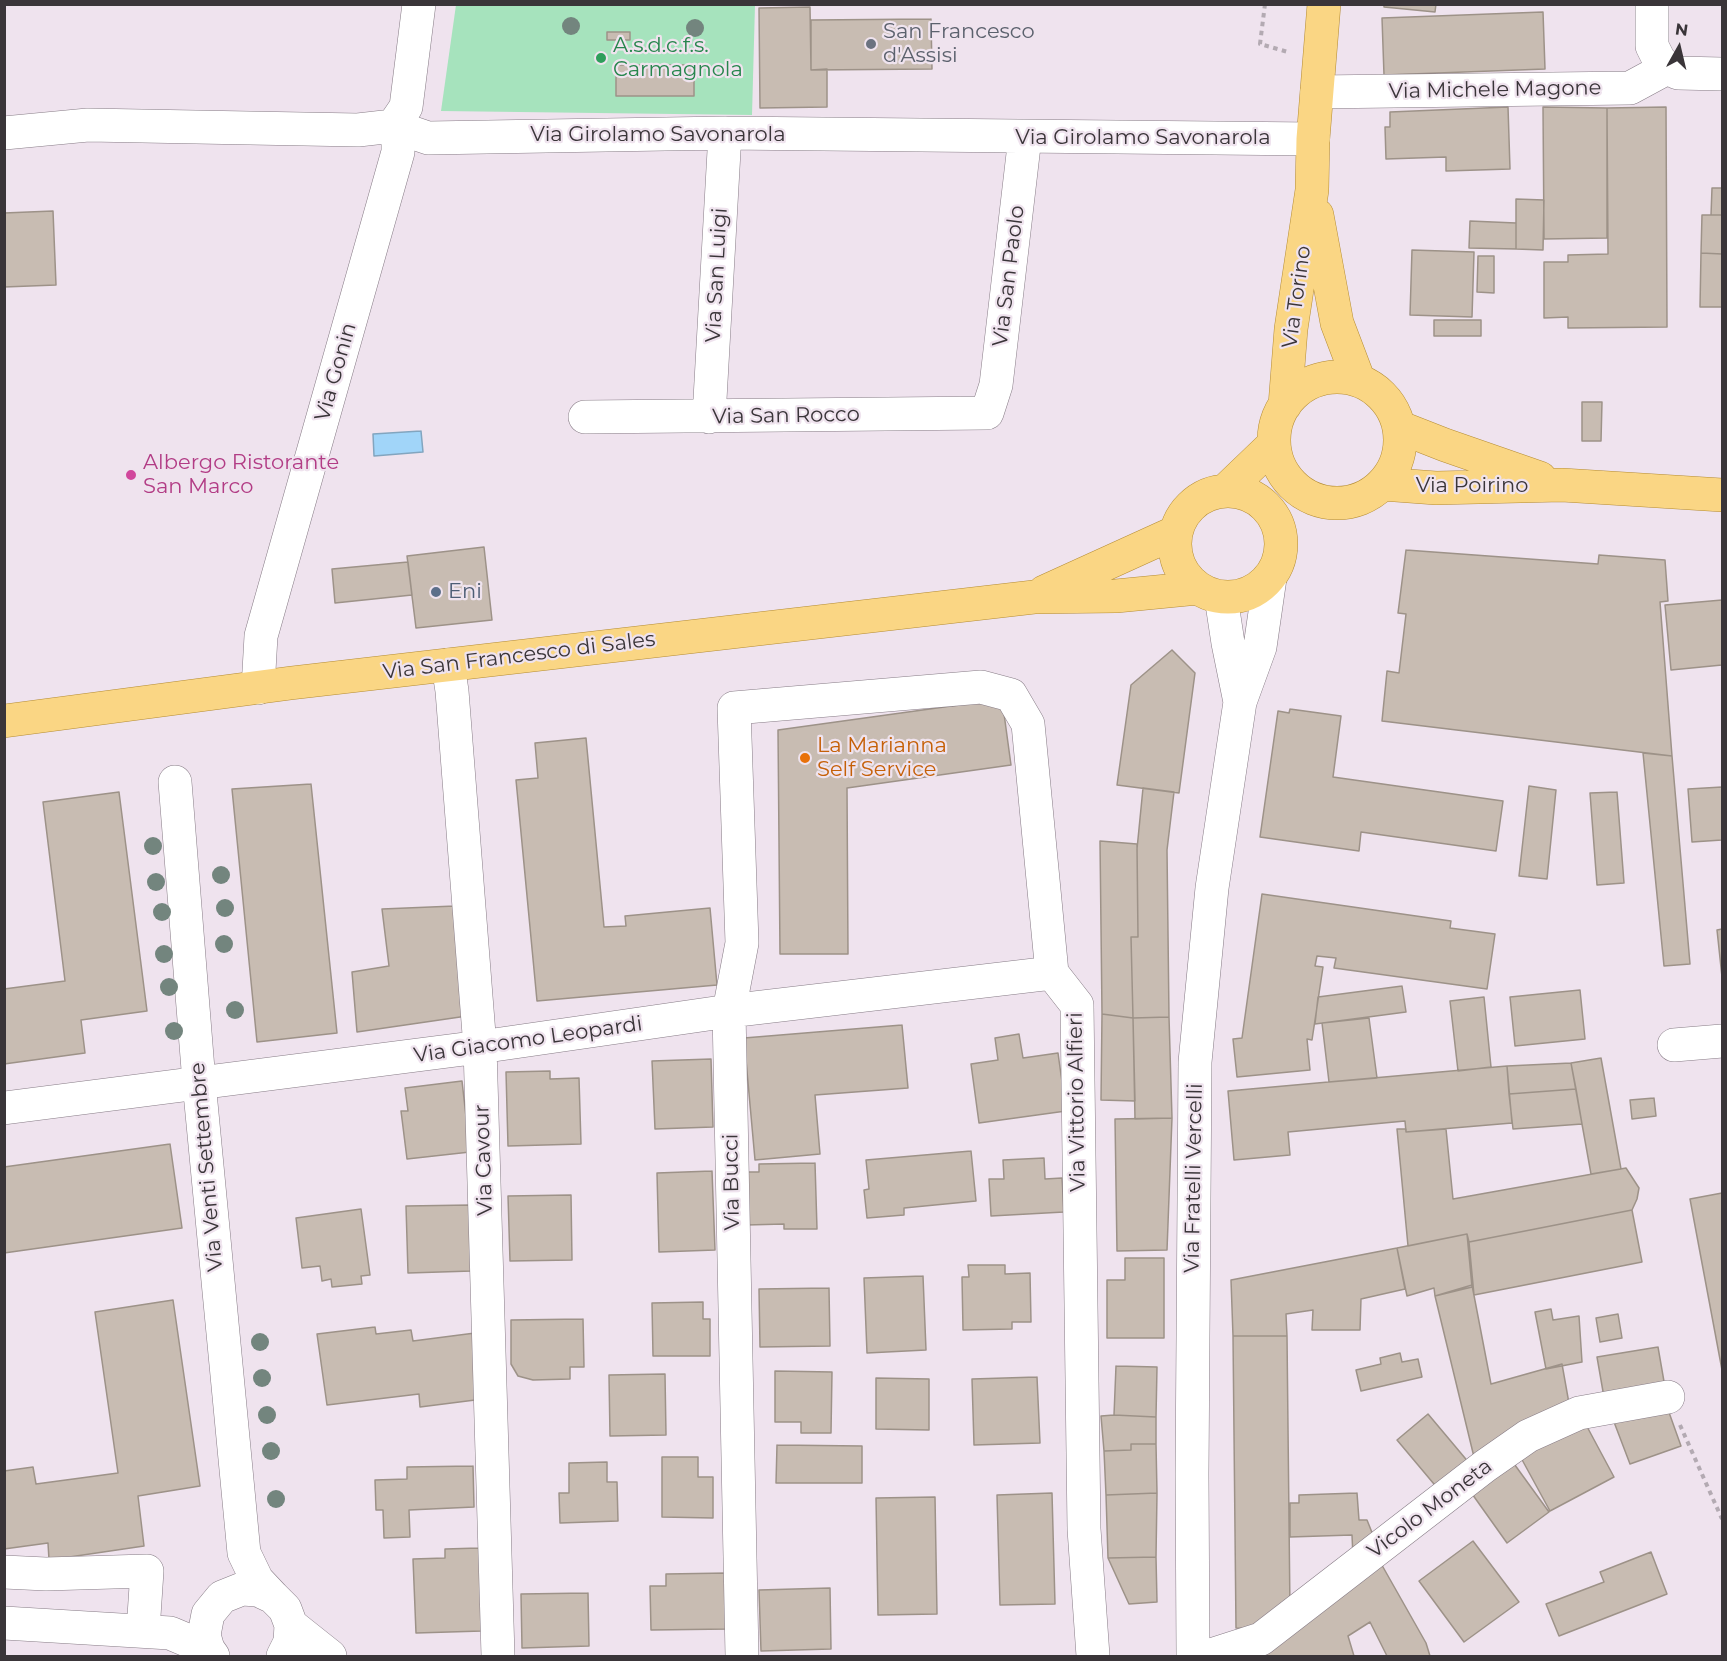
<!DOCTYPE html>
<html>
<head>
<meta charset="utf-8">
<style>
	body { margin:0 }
	#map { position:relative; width:1727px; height:1661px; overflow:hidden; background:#efe3ee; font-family:Montserrat,sans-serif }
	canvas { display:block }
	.frame { position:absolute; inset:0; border:6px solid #3a3539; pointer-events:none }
	.north { position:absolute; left:1649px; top:18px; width:60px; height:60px; -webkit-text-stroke:4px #efe3ee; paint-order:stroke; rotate:8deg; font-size:16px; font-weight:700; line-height:24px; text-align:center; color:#3a3539 }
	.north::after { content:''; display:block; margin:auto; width:21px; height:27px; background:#3a3539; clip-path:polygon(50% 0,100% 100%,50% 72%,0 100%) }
</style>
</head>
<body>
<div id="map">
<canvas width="1727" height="1661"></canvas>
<div class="frame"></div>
<div class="north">N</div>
</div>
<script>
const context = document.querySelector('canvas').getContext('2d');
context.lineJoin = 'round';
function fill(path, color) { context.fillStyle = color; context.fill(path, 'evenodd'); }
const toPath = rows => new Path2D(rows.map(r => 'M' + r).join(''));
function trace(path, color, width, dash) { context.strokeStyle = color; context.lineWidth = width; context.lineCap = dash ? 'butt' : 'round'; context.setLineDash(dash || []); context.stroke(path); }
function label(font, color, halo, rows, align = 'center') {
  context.font = font + ' Montserrat,sans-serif'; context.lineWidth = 4.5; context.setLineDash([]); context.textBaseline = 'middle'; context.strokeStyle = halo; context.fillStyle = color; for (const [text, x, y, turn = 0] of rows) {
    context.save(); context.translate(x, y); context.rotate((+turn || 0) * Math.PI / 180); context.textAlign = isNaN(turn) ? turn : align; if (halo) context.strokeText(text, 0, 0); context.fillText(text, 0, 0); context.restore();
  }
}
fill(toPath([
	[456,5,755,5,752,115,441,111]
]), '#a6e3bd');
const water = toPath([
	[421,431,423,452,374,456,373,434,421,431]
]);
fill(water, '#a1d5f9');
trace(water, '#82a5bf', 1.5);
const building = toPath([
	[1384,4,1436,4,1435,12,1384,7,1384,4],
	[810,7,811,70,827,69,827,107,760,108,759,8,810,7],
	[1543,12,1545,69,1384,75,1382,18,1543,12],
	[931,19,932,69,811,70,811,20,931,19],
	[607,32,630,32,630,40,607,40,607,32],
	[616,65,694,65,694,96,616,96,616,65],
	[1508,107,1510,169,1446,171,1446,157,1386,159,1385,127,1390,127,1390,112,1508,107],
	[1543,107,1607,108,1607,238,1544,239,1543,107],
	[1666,107,1667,327,1568,328,1568,317,1544,318,1544,262,1568,262,1568,255,1608,254,1607,108,1666,107],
	[1712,188,1722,188,1722,215,1711,215,1712,188],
	[1516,199,1544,200,1543,250,1516,249,1516,199],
	[53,211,56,285,4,287,4,213,53,211],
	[1702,215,1722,215,1722,254,1701,253,1702,215],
	[1470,221,1516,223,1516,249,1469,248,1470,221],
	[1412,250,1474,252,1472,317,1410,315,1412,250],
	[1701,253,1722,254,1722,307,1700,307,1701,253],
	[1478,256,1494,256,1494,293,1477,292,1478,256],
	[1434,320,1481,320,1481,336,1434,336,1434,320],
	[1582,402,1602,402,1601,441,1582,441,1582,402],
	[484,547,492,620,416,628,407,556,484,547],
	[1406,550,1598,564,1599,555,1665,560,1668,601,1660,602,1672,756,1382,721,1387,671,1399,673,1406,614,1398,613,1406,550],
	[408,562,412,595,335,603,332,569,408,562],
	[1722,600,1722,665,1671,670,1665,605,1722,600],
	[1172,650,1195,673,1179,793,1117,785,1131,685,1172,650],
	[1002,699,1011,765,847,788,848,954,780,954,778,730,1002,699],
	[1290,709,1341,716,1333,777,1503,801,1496,851,1361,832,1359,851,1260,837,1278,711,1289,713,1290,709],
	[586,738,604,927,626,926,625,916,710,908,717,985,537,1001,516,780,538,778,535,743,586,738],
	[1643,753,1672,756,1690,964,1664,966,1643,753],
	[311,784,337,1033,257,1042,232,789,311,784],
	[1529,786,1556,790,1547,879,1519,876,1529,786],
	[1722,787,1722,840,1692,842,1688,789,1722,787],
	[1143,788,1174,792,1167,850,1169,1017,1133,1018,1131,937,1138,937,1137,849,1143,788],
	[119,792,147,1011,81,1020,85,1053,4,1064,4,989,65,981,43,802,119,792],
	[1617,792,1624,883,1597,885,1590,793,1617,792],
	[1100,841,1137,844,1138,937,1131,937,1133,1018,1102,1014,1100,841],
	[1262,894,1451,921,1450,928,1495,934,1487,989,1334,968,1336,958,1317,956,1315,966,1323,967,1312,1040,1307,1039,1310,1070,1237,1077,1233,1039,1242,1038,1262,894],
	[455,906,467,1016,357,1032,352,972,389,966,382,909,455,906],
	[1722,929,1722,977,1717,930,1722,929],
	[1402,986,1406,1012,1315,1024,1318,997,1402,986],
	[1580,990,1585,1039,1515,1046,1510,997,1580,990],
	[1484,997,1491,1067,1458,1071,1450,1001,1484,997],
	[1102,1014,1133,1018,1135,1101,1101,1100,1102,1014],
	[1169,1017,1172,1118,1135,1119,1133,1018,1169,1017],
	[1369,1018,1377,1078,1329,1082,1322,1023,1369,1018],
	[902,1025,908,1088,815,1095,820,1154,755,1160,744,1038,902,1025],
	[1019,1034,1023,1058,1058,1053,1066,1111,979,1123,971,1064,998,1060,995,1038,1019,1034],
	[1601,1058,1621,1169,1591,1174,1571,1063,1601,1058],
	[711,1059,713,1127,655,1129,652,1061,711,1059],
	[1571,1063,1576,1089,1509,1094,1507,1066,1571,1063],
	[1507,1066,1512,1123,1406,1132,1405,1121,1288,1132,1290,1155,1234,1160,1228,1091,1507,1066],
	[550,1071,550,1079,579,1078,581,1144,508,1146,506,1072,550,1071],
	[462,1081,470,1152,407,1159,401,1111,408,1111,405,1088,462,1081],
	[1576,1089,1582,1124,1513,1129,1509,1094,1576,1089],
	[1654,1098,1656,1116,1632,1119,1630,1100,1654,1098],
	[1172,1118,1167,1250,1117,1251,1115,1119,1172,1118],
	[1397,1129,1406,1129,1406,1132,1446,1129,1453,1199,1626,1168,1639,1188,1637,1199,1632,1210,1469,1242,1467,1234,1408,1246,1397,1129],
	[170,1144,182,1228,4,1253,4,1167,170,1144],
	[971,1151,976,1201,904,1208,904,1215,867,1218,864,1190,869,1189,866,1160,971,1151],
	[1044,1158,1045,1179,1062,1178,1064,1212,991,1216,989,1179,1004,1179,1003,1160,1044,1158],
	[815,1163,817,1229,784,1229,784,1224,746,1225,745,1172,759,1172,759,1164,815,1163],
	[712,1171,715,1250,659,1252,657,1173,712,1171],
	[1722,1193,1722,1370,1690,1199,1722,1193],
	[571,1195,572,1260,510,1261,508,1196,571,1195],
	[471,1205,472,1271,408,1273,406,1206,471,1205],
	[361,1209,370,1275,361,1276,362,1284,332,1287,331,1279,322,1281,320,1266,302,1268,296,1218,361,1209],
	[1632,1210,1642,1262,1474,1295,1469,1242,1632,1210],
	[1467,1234,1472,1287,1435,1296,1434,1288,1407,1296,1397,1248,1467,1234],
	[1397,1248,1405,1289,1361,1299,1360,1330,1312,1330,1313,1310,1286,1314,1287,1336,1233,1336,1231,1280,1397,1248],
	[1125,1258,1164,1258,1164,1338,1107,1338,1107,1280,1125,1280,1125,1258],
	[968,1265,1005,1265,1005,1274,1030,1273,1031,1322,1012,1322,1012,1329,963,1330,962,1277,969,1277,968,1265],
	[923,1276,926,1350,867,1353,864,1278,923,1276],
	[1472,1285,1491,1384,1562,1364,1570,1409,1474,1457,1435,1296,1472,1285],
	[829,1288,830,1346,760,1347,759,1289,829,1288],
	[173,1300,200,1486,138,1496,144,1546,49,1560,48,1543,4,1549,4,1471,33,1467,36,1484,118,1473,95,1312,173,1300],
	[703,1302,703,1319,710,1319,710,1356,653,1356,652,1303,703,1302],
	[1551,1309,1553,1320,1579,1316,1582,1362,1546,1369,1535,1312,1551,1309],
	[1618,1314,1622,1338,1600,1342,1596,1318,1618,1314],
	[583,1319,584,1367,570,1367,570,1379,533,1380,518,1376,511,1364,511,1320,583,1319],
	[375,1327,376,1334,411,1330,413,1341,475,1333,483,1399,420,1407,419,1394,327,1405,317,1334,375,1327],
	[1233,1336,1287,1336,1290,1611,1262,1629,1236,1628,1233,1336],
	[1658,1347,1666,1393,1605,1403,1597,1357,1658,1347],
	[1400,1353,1402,1362,1418,1359,1422,1377,1361,1391,1356,1370,1381,1364,1380,1358,1400,1353],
	[1116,1366,1157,1367,1156,1417,1114,1415,1116,1366],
	[775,1371,832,1372,831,1433,801,1433,801,1422,775,1422,775,1371],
	[665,1374,666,1435,610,1436,609,1375,665,1374],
	[1037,1377,1040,1443,974,1445,972,1379,1037,1377],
	[876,1378,929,1379,929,1430,876,1429,876,1378],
	[1666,1404,1681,1446,1630,1464,1614,1422,1666,1404],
	[1428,1414,1470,1464,1439,1490,1397,1440,1428,1414],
	[1114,1415,1156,1417,1156,1444,1131,1444,1131,1450,1104,1451,1101,1416,1114,1415],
	[1584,1421,1614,1477,1550,1511,1520,1456,1584,1421],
	[1131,1444,1156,1444,1157,1493,1106,1495,1104,1451,1131,1450,1131,1444],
	[777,1445,862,1446,862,1483,776,1483,777,1445],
	[662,1457,698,1457,698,1477,713,1477,713,1518,662,1517,662,1457],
	[1512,1461,1549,1512,1507,1543,1470,1491,1512,1461],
	[607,1462,607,1482,617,1482,618,1521,560,1523,559,1493,569,1493,569,1463,607,1462],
	[473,1466,474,1507,409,1510,410,1537,384,1538,383,1510,376,1510,375,1480,407,1479,407,1467,473,1466],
	[1052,1493,1055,1604,1000,1605,997,1495,1052,1493],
	[1157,1493,1156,1557,1108,1558,1106,1495,1157,1493],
	[1357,1493,1359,1520,1367,1520,1375,1540,1353,1557,1352,1535,1290,1537,1290,1503,1299,1503,1299,1495,1357,1493],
	[935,1497,937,1614,878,1615,876,1498,935,1497],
	[1473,1541,1519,1602,1464,1642,1419,1581,1473,1541],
	[479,1548,482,1631,416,1633,413,1559,445,1558,445,1549,479,1548],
	[1651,1552,1667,1594,1559,1636,1546,1604,1604,1582,1600,1572,1651,1552],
	[1156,1557,1157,1602,1129,1604,1108,1558,1156,1557],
	[1379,1560,1426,1643,1430,1656,1387,1656,1370,1622,1348,1636,1354,1656,1246,1656,1379,1560],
	[728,1573,729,1629,651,1630,650,1586,666,1586,666,1574,728,1573],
	[830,1588,831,1649,761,1651,759,1590,830,1588],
	[588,1593,589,1646,522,1648,521,1594,588,1593]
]);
fill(building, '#c8bcb2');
trace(building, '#9d9288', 1.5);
const minor = toPath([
	[1652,4,1652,46,1659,60,1667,68,1678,73,1722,74],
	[1317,92,1630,88,1667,68],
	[4,133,88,125,358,130,393,126,428,138,725,133,1313,139],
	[585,417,987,413,996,385,1025,137],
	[709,417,725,133],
	[1221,597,1228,643,1240,702],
	[448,665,452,691,480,1047,498,1656],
	[258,688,261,636,398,152,398,139,393,126,406,107,419,4],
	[175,782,199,1082,244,1553,257,1580,273,1597],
	[1674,1045,1722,1041],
	[4,1108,480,1047,729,1011,1052,973],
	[4,1572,46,1574,147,1571,143,1631],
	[4,1623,170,1633,208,1649],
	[291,1625,330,1656],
	[213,1656,208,1649,204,1635,208,1614,222,1597,242,1589,258,1590,273,1597,285,1609,291,1625,290,1642,283,1656],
	[742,1656,729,1011,742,943,734,708,981,687,1011,695,1028,724,1052,973,1077,1005,1084,1529,1093,1656],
	[1193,1656,1192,1474,1195,1062,1212,888,1240,702,1260,647,1270,578],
	[1208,1656,1261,1639,1485,1466,1528,1436,1579,1413,1668,1397]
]);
const major = toPath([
	[1317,215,1337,323,1359,381],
	'1274 440a63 63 0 1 1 126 0a63 63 0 1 1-126 0Z',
	[1285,405,1291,329,1312,190,1313,139,1324,4],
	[1399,427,1445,445,1540,478],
	[1382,484,1436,488,1562,485,1722,495],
	[1226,490,1274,444],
	'1175 544a53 53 0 1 1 106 0a53 53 0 1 1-106 0Z',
	[1044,592,1176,532],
	[4,721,291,683,1034,597,1116,596,1198,588]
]);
trace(minor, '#877c86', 34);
trace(major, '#b48c34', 34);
trace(toPath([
	[1265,4,1260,44,1288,52],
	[1680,1425,1722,1519]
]), '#b3aab2', 4, [4.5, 4.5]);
trace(minor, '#fff', 33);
trace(major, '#fad684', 33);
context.fillStyle = '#73857e';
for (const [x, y] of [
	[571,26],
	[695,28],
	[153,846],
	[221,875],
	[156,882],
	[225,908],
	[162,912],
	[224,944],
	[164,954],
	[169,987],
	[235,1010],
	[174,1031],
	[260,1342],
	[262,1378],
	[267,1415],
	[271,1451],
	[276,1499]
]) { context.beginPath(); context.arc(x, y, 9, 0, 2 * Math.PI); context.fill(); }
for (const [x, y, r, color] of [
	[871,44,6,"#6b7280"],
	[601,58,6,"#2e9e5b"],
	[131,475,6,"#d1479c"],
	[436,592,6,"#5c6f8a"],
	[805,758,6,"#e8710a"]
]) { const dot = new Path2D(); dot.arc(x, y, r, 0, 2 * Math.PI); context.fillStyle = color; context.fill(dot); trace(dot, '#efe3ee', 2); }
label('21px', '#5b616d', '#efe3ee', [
	["San Francesco",883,32],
	["d'Assisi",883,56]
], 'left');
label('21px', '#27864d', '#efe3ee', [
	["A.s.d.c.f.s.",613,46],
	["Carmagnola",613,70]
], 'left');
label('21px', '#3a3539', '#efe3ee', [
	["Via Michele Magone",1495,90,-1],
	["Via Girolamo Savonarola",658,135],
	["Via Girolamo Savonarola",1143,138],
	["Via San Luigi",717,275,-87],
	["Via San Paolo",1009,276,-83],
	["Via Torino",1297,297,-82],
	["Via Gonin",336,372,-74],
	["Via San Rocco",786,416,-1],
	["Via Poirino",1472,486],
	["Via San Francesco di Sales",519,656,-7],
	["Via Giacomo Leopardi",528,1040,-8],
	["Via Vittorio Alfieri",1077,1102,-91],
	["Via Cavour",484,1160,-92],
	["Via Venti Settembre",207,1167,-95],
	["Via Fratelli Vercelli",1194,1178,-89],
	["Via Bucci",732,1182,-91],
	["Vicolo Moneta",1430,1509,-37]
]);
label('21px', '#b23c85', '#efe3ee', [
	["Albergo Ristorante",143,463],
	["San Marco",143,487]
], 'left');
label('21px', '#4e5e75', '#efe3ee', [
	["Eni",448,592]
], 'left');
label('21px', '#c56008', '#efe3ee', [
	["La Marianna",817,746],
	["Self Service",817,770]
], 'left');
</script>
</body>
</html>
